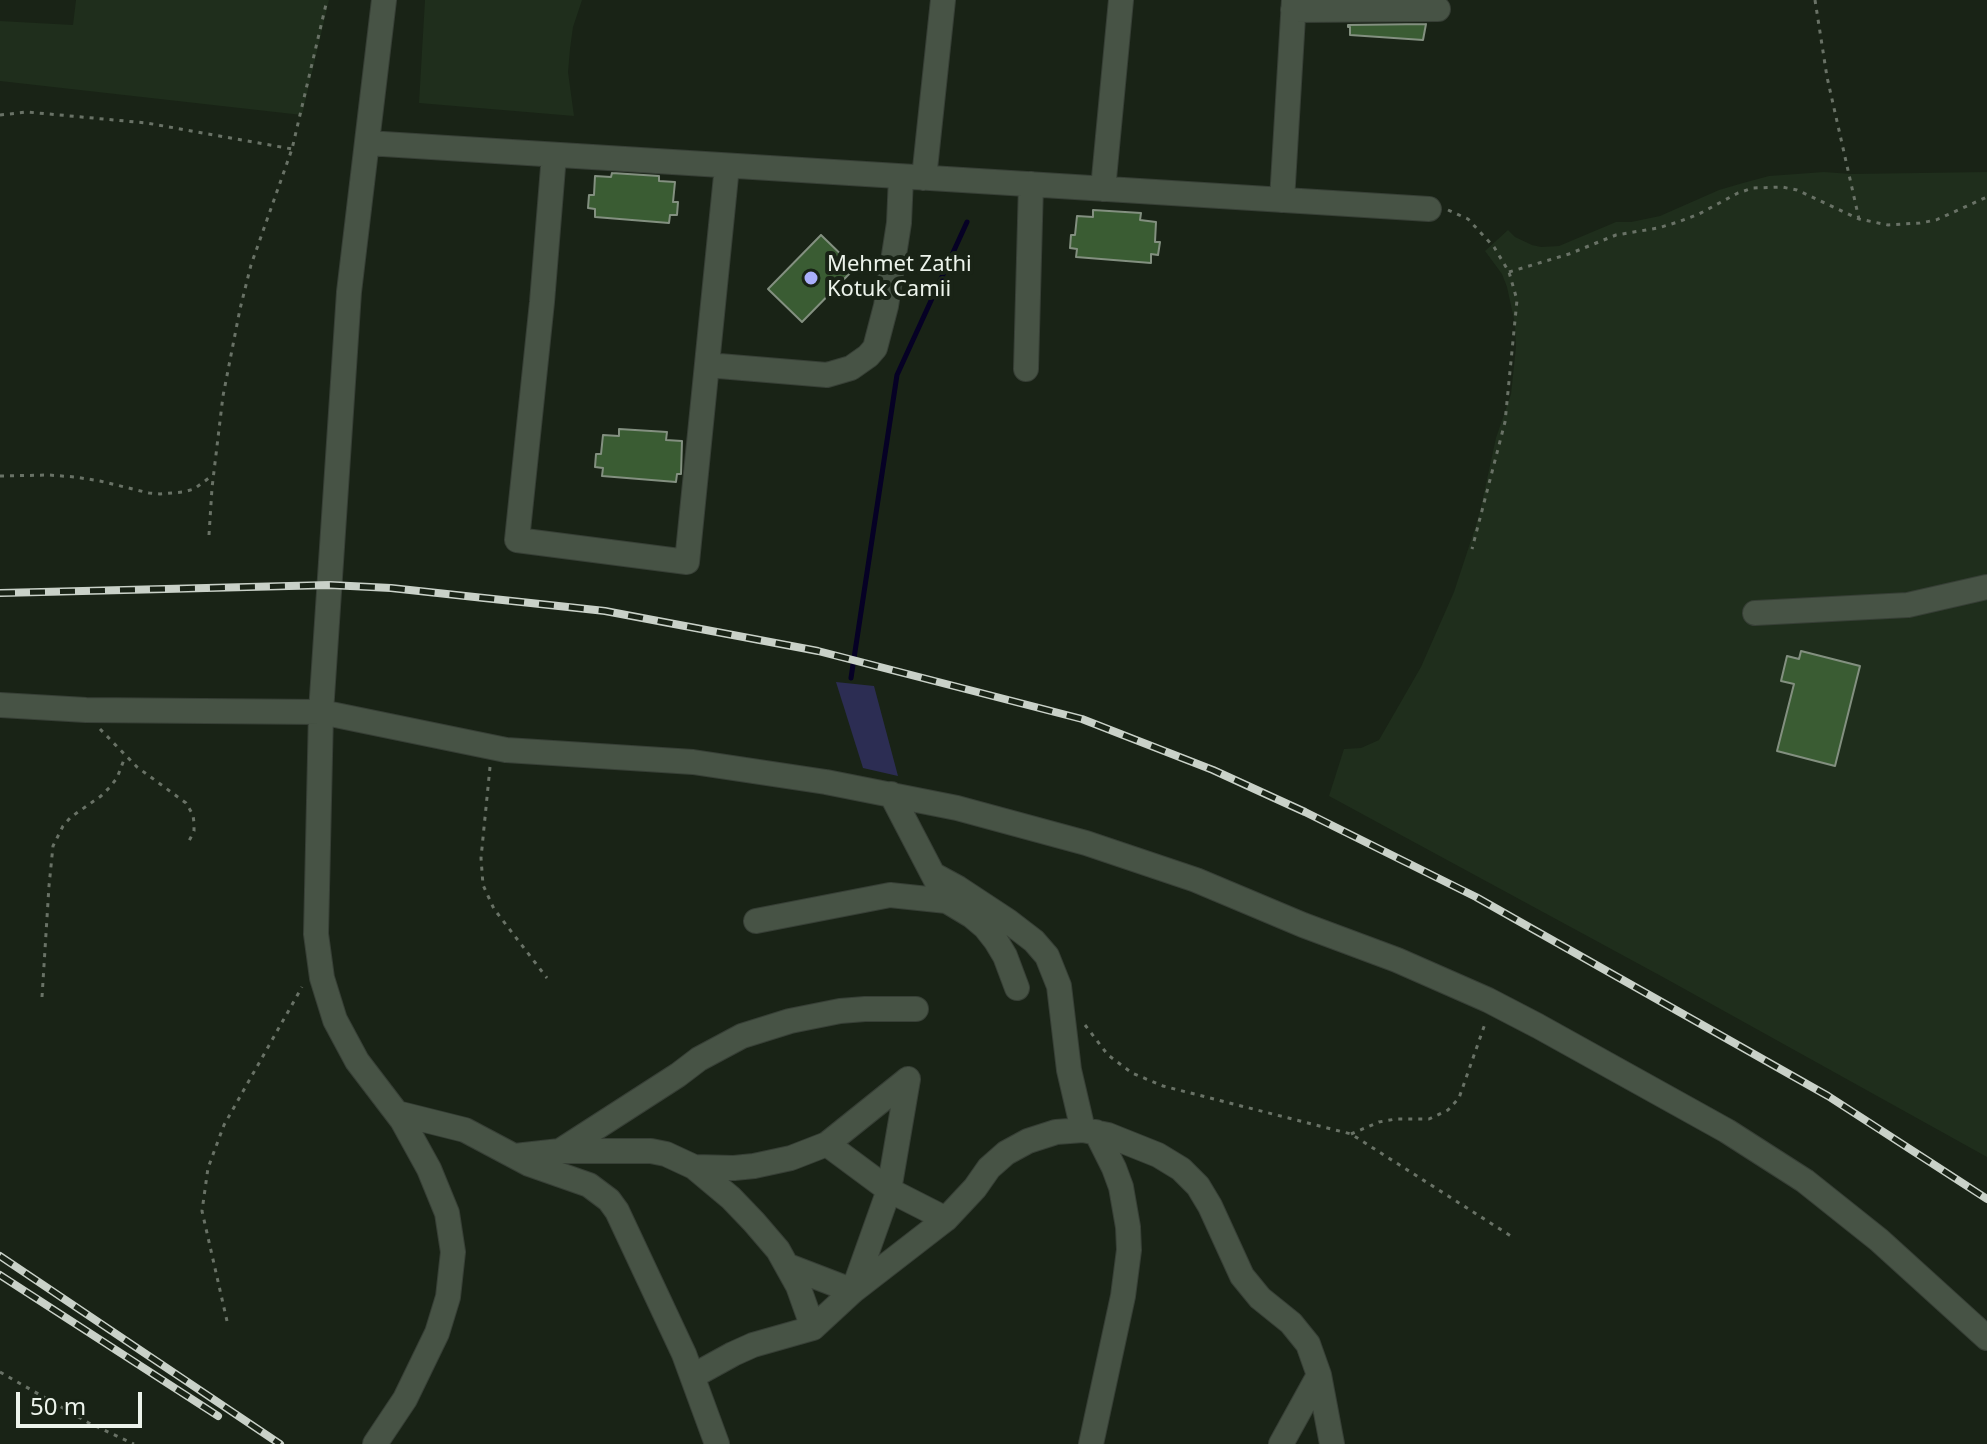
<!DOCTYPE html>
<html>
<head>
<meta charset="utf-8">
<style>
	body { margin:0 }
	#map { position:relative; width:1987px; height:1444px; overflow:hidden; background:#192316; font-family:"Noto Sans",sans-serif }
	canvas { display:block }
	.scale { position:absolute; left:16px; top:1392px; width:126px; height:36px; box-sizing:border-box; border:4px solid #ecf3eb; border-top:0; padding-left:10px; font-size:24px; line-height:28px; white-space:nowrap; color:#ecf3eb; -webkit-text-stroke:6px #192316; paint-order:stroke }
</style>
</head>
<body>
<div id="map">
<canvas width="1987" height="1444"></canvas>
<div class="scale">50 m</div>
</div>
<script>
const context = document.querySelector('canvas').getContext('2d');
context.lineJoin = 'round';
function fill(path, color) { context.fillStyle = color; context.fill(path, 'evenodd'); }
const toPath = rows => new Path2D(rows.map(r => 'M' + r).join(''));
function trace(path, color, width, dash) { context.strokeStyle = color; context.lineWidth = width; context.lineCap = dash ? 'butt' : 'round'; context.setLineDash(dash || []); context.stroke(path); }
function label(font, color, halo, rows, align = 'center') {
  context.font = font + ' "Noto Sans",sans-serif'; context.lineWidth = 8; context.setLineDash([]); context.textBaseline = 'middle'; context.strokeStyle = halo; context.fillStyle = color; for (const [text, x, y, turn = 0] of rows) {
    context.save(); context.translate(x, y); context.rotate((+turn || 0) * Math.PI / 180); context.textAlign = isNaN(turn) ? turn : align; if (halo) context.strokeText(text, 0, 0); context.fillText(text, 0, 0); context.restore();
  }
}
fill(toPath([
	[76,0,329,0,302,115,0,81,0,21,73,25],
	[425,0,582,0,573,27,570,49,568,72,574,116,419,103],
	[1824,172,1851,174,1987,172,1987,1157,1661,976,1329,796,1344,749,1361,748,1379,740,1421,667,1454,592,1479,516,1496,438,1511,394,1516,347,1515,324,1507,287,1502,274,1485,251,1508,230,1515,237,1532,245,1541,247,1559,246,1616,222,1631,222,1660,216,1719,190,1743,183,1769,176]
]), '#1f2e1c');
fill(toPath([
	[836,682,874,686,898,776,863,768]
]), '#2c2d53');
trace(toPath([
	[851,678,897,375,967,222]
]), '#060125', 5);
const building = toPath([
	[1426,24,1423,40,1350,35,1350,27,1348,27,1348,25,1426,24],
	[612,173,659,176,659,181,675,182,673,202,678,202,677,215,670,215,669,223,595,217,595,209,588,208,589,195,594,195,595,176,611,177,612,173],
	[1093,210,1141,213,1140,220,1156,222,1155,242,1160,242,1158,255,1151,254,1151,263,1076,257,1077,249,1070,248,1071,235,1075,235,1077,216,1093,217,1093,210],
	[821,235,855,268,802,322,768,289,821,235],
	[619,429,667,432,666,440,682,441,681,474,677,474,676,482,602,476,603,468,595,467,596,454,601,454,603,435,619,436,619,429],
	[1801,651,1860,666,1835,766,1777,751,1794,684,1781,681,1787,656,1799,659,1801,651]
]);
fill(building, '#3a5c33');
trace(building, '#839080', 2);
const minor = toPath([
	[1293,10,1438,9],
	[367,143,1429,209],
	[554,155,542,302,517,540,687,562,727,166],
	[924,178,943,0],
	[1103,189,1121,0],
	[1282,200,1294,0],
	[707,365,827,375,851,368,868,356,875,348,886,306,899,223,901,177],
	[1026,369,1031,184],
	[1755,613,1908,605,1987,587],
	[0,705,86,710,321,712,506,750,693,762,826,782,957,808,1086,843,1196,880,1303,925,1397,960,1488,1000,1538,1026,1727,1131,1805,1181,1879,1240,1987,1338],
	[891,794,940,888],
	[934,875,958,888,1008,921,1034,941,1047,956,1059,986,1069,1070,1083,1130],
	[756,921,890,895,947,901,972,916,985,927,996,941,1005,956,1017,988],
	[397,1113,465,1130,529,1164,589,1185,609,1200,617,1211,684,1354,717,1444],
	[827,1144,908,1079],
	[560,1151,651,1151,666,1154,694,1167,731,1198,754,1222,778,1250,798,1286,813,1328],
	[515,1156,560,1151,678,1075,699,1059,742,1036,790,1021,840,1011,865,1009,916,1009],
	[694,1167,734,1168,754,1166,791,1158,827,1144,889,1190,946,1219],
	[788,1266,853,1291,889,1190,908,1079],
	[693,1376,733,1354,753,1345,813,1328,853,1291,946,1219,975,1188,989,1168,1006,1153,1028,1141,1056,1132,1083,1130,1108,1135,1158,1155,1181,1169,1198,1186,1210,1206,1242,1276,1260,1298,1291,1323,1308,1344,1319,1375,1332,1444],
	[375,1444,405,1399,437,1333,448,1297,453,1252,447,1213,429,1169,402,1120,357,1061,335,1020,322,978,316,934,321,712,349,292,384,0],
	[1091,1444,1123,1296,1129,1250,1128,1227,1121,1187,1114,1168,1096,1132],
	[1281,1444,1319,1375]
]);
trace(minor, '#373f36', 26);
trace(toPath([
	[1815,0,1827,77,1859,219],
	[0,115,27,112,147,123,292,149],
	[1448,210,1468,219,1494,247,1509,272,1517,300,1505,422,1472,549],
	[1509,272,1569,254,1616,235,1658,228,1678,222,1699,214,1738,193,1753,188,1782,187,1797,190,1859,219,1888,225,1920,223,1936,220,1987,197],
	[0,476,49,475,75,477,100,481,149,493,160,494,183,492,194,489,213,475],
	[209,535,212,488,223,396,240,309,251,265,292,149,327,0],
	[100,729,137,767,186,803,193,815,194,823,194,831,187,845],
	[490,767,481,858,483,885,494,909,547,978],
	[42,997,49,886,53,846,63,826,71,817,101,796,110,787,117,778,125,757],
	[1085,1025,1108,1055,1132,1073,1163,1086,1351,1134,1514,1238],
	[1351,1134,1379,1122,1396,1119,1429,1119,1448,1110,1459,1098,1486,1021],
	[227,1321,202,1211,208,1168,224,1125,302,987],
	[0,1372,89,1423,134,1444]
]), '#697266', 3, [4, 6]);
trace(minor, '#475345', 24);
const rail = toPath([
	[0,593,330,585,391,588,605,611,818,651,1082,719,1213,770,1305,812,1476,897,1828,1096,1987,1199],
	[0,1256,280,1444],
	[0,1275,218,1416]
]);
trace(rail, '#c9d1c8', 8);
trace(rail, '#192316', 5, [15]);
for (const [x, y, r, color] of [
	[811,278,8,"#aaaffb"]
]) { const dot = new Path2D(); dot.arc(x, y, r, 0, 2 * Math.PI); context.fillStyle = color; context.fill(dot); trace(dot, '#192316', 3); }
label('22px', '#ecf3eb', '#192316', [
	["Mehmet Zathi",827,265],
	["Kotuk Camii",827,290]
], 'left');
</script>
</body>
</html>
